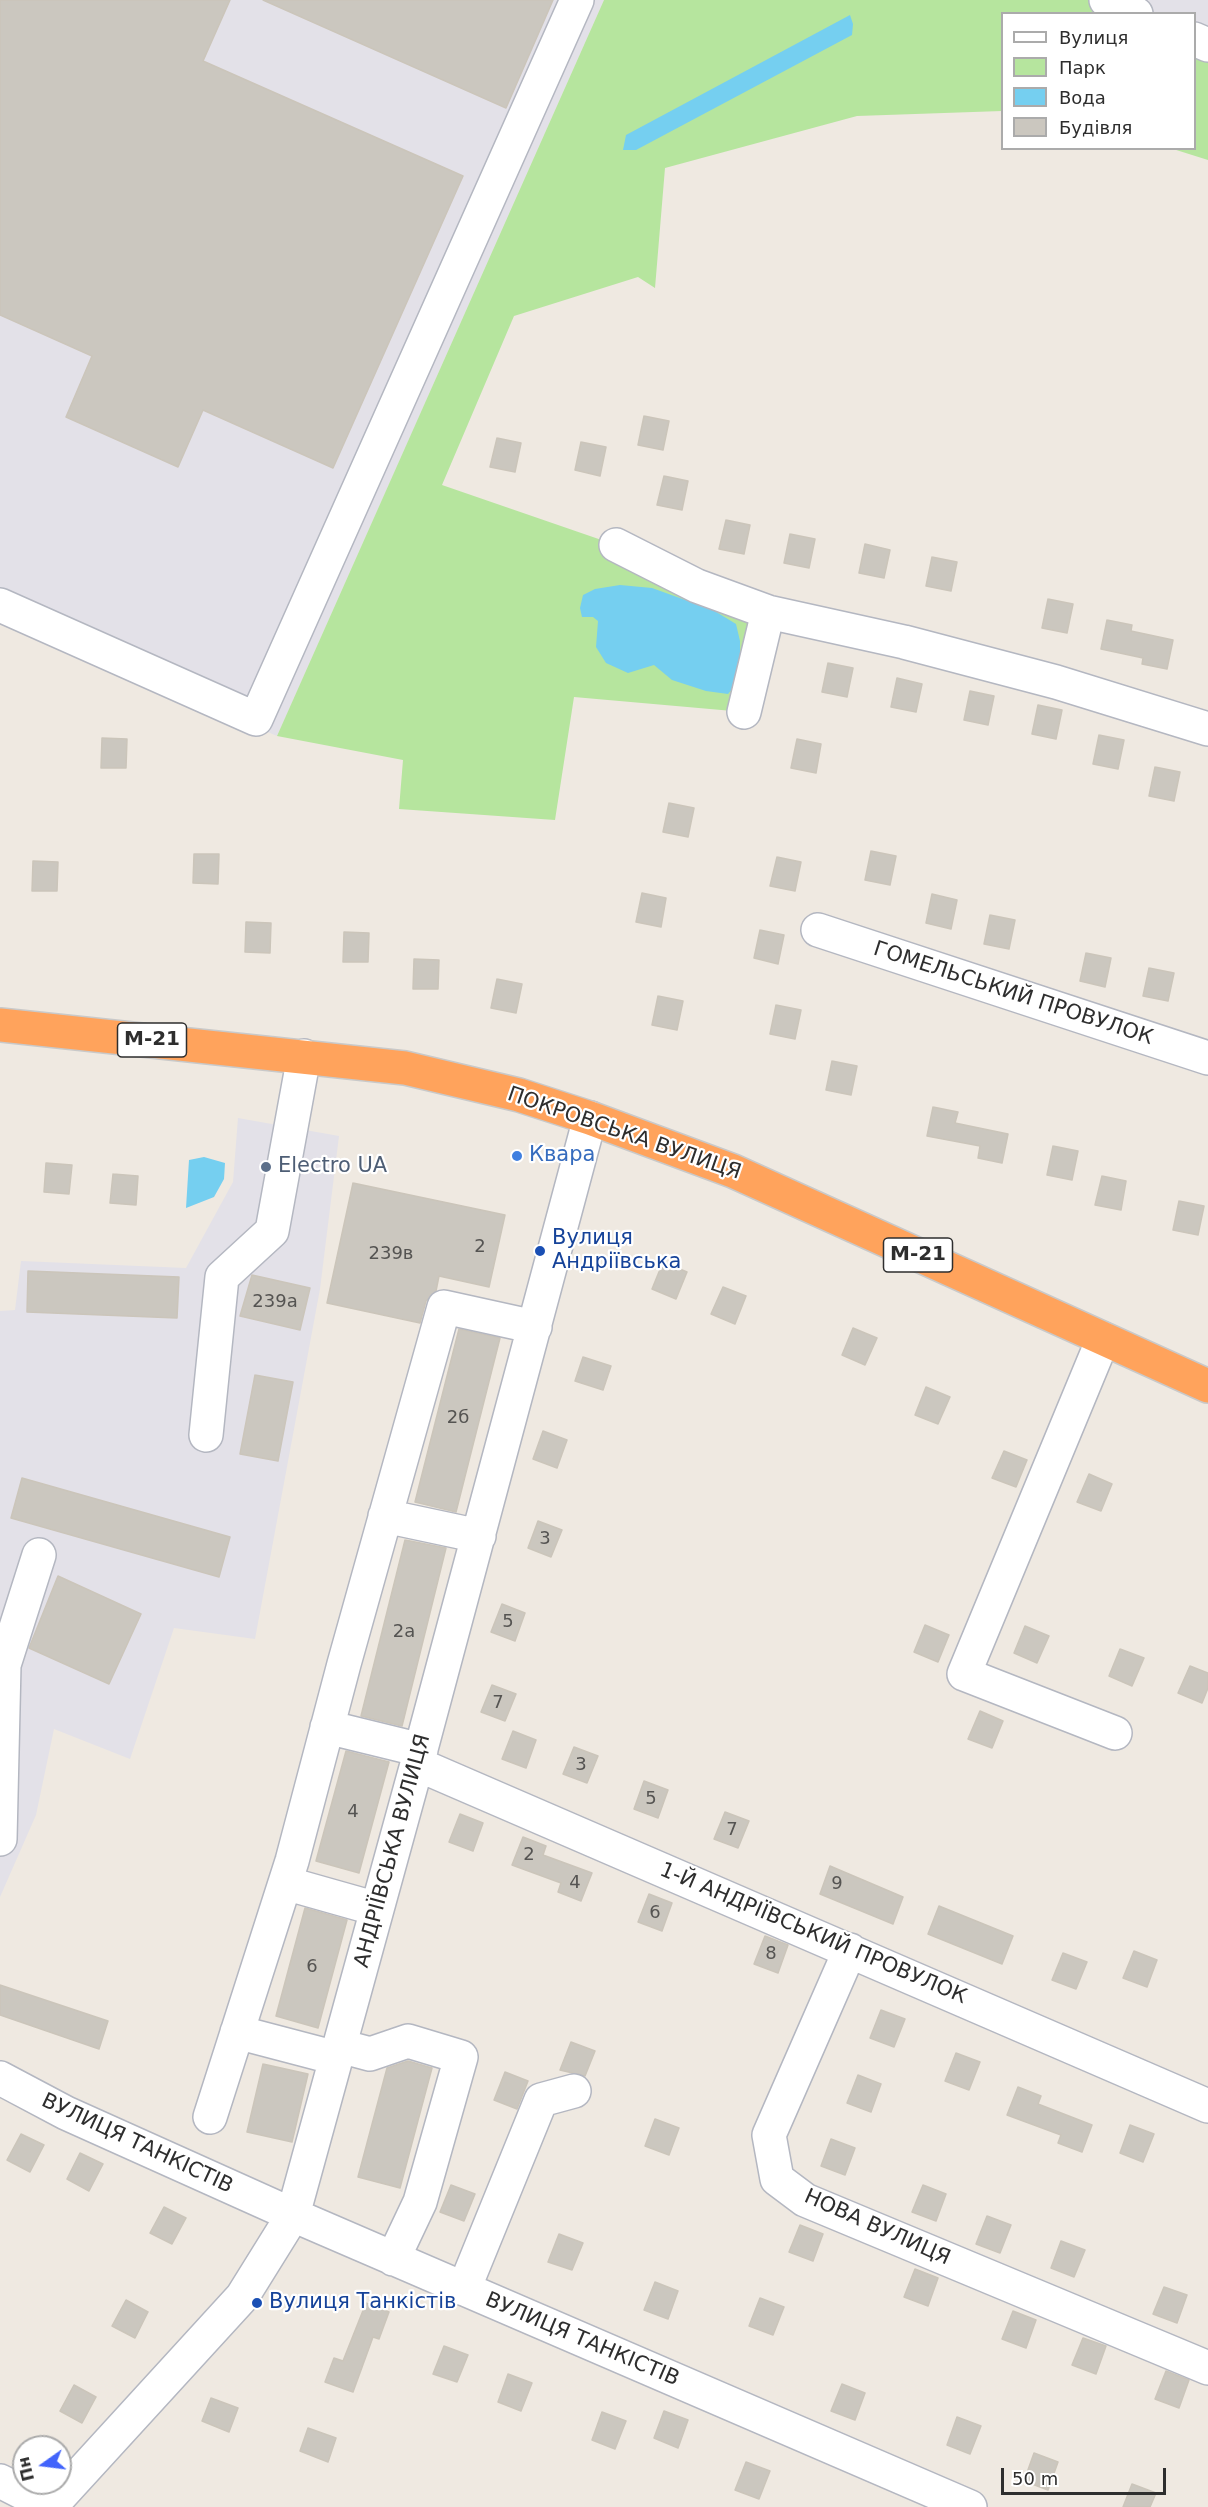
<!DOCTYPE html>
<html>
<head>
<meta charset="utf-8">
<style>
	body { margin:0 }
	#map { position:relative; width:1208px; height:2507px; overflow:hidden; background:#efe9e1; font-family:"DejaVu Sans",sans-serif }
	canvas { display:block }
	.legend { position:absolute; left:1001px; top:12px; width:195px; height:138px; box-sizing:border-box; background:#fff; border:2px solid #ababab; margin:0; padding:8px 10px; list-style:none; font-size:18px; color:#2e2e2e }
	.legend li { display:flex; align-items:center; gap:12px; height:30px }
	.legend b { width:30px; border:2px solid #ababab }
	.north { position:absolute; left:12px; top:2435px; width:60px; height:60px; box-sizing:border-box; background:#fff; border:2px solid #ababab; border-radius:50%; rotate:256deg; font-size:16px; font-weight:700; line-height:24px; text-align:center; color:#2e2e2e }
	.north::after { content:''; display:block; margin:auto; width:21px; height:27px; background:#4264fb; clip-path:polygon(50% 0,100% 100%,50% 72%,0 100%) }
	.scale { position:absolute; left:1001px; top:2468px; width:165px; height:27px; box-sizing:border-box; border:3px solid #2e2e2e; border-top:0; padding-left:8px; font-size:18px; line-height:21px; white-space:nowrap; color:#2e2e2e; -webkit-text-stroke:4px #fff; paint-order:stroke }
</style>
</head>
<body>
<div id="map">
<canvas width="1208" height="2507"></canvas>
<ul class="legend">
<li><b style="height:8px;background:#fff"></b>Вулиця</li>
<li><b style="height:16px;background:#b6e59e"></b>Парк</li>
<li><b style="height:16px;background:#75cff0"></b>Вода</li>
<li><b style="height:16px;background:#cbc7bf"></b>Будівля</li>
</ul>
<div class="north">Пн</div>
<div class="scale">50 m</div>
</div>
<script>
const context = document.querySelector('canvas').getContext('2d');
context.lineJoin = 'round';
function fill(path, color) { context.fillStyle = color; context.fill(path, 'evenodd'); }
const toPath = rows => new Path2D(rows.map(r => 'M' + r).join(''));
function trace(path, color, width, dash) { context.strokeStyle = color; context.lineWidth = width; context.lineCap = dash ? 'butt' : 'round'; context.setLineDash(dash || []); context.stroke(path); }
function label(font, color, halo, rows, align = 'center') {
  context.font = font + ' "DejaVu Sans",sans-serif'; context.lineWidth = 4.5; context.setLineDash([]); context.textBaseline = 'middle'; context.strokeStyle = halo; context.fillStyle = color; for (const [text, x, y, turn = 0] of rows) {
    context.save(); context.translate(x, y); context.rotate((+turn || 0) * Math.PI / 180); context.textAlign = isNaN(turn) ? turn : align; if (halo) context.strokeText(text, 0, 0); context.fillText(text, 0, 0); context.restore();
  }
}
fill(toPath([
	[0,0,604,0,277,736,0,617],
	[1106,0,1208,0,1208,45,1195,39,1194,14,1136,13],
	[238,1118,339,1136,320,1289,255,1639,174,1628,130,1759,54,1729,36,1815,0,1897,0,1311,15,1310,21,1261,186,1268,233,1182]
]), '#e3e1e8');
fill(toPath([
	[604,0,1106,0,1136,13,1002,14,1002,111,857,116,665,168,655,288,638,277,514,316,442,485,616,545,768,612,744,712,574,697,555,820,399,809,403,760,277,736],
	[1195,39,1208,45,1208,160,1173,149,1194,148]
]), '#b6e59e');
fill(toPath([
	[850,15,853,24,852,35,636,150,623,150,626,135],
	[620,585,652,588,713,610,736,624,740,641,740,680,728,694,706,691,672,680,654,665,628,673,606,663,596,647,598,621,593,617,582,617,580,608,583,595,595,589],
	[204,1157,225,1163,224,1179,214,1197,186,1208,189,1160]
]), '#75cff0');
const building = toPath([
	[0,0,230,0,203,61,463,176,333,468,203,410,178,467,66,417,92,356,0,315,0,0],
	[263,0,553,0,506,108,263,0],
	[644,416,669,421,663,450,638,445,644,416],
	[497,438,521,443,515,472,490,467,497,438],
	[581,442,606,447,600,476,575,470,581,442],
	[664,476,688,481,682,510,657,505,664,476],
	[726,520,750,525,744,554,719,549,726,520],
	[790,534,815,539,809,568,784,563,790,534],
	[865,544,890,550,884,578,859,573,865,544],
	[932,557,957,562,951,591,926,586,932,557],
	[1048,599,1073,604,1067,633,1042,628,1048,599],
	[1107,620,1132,625,1131,631,1173,640,1167,669,1142,664,1143,658,1101,649,1107,620],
	[828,663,853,668,847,697,822,692,828,663],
	[897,678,922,684,916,712,891,707,897,678],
	[970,691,994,696,988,725,964,720,970,691],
	[1038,705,1062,710,1056,739,1032,734,1038,705],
	[1099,735,1124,740,1118,769,1093,764,1099,735],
	[102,738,127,739,126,768,101,768,102,738],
	[797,739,821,744,816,773,791,768,797,739],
	[1155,767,1180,772,1174,801,1149,796,1155,767],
	[669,803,694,808,688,837,663,832,669,803],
	[871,851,896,856,890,885,865,880,871,851],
	[194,854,219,854,218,884,193,883,194,854],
	[777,857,801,862,795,891,770,886,777,857],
	[33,861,58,862,57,891,32,891,33,861],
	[642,893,666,898,661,927,636,922,642,893],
	[932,894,957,900,951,929,926,923,932,894],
	[990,915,1015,920,1009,949,984,944,990,915],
	[246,922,271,923,270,953,245,952,246,922],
	[760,930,784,935,778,964,754,958,760,930],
	[344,932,369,933,368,962,343,962,344,932],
	[1086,953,1111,958,1105,987,1080,981,1086,953],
	[414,959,439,960,438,989,413,989,414,959],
	[1149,968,1174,973,1168,1001,1143,996,1149,968],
	[497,979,522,984,516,1013,491,1008,497,979],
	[658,996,683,1001,677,1030,652,1025,658,996],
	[776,1005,801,1010,795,1039,770,1034,776,1005],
	[832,1061,857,1066,851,1095,826,1090,832,1061],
	[933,1107,958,1112,955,1123,1008,1134,1002,1163,978,1158,980,1146,927,1136,933,1107],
	[1053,1146,1078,1151,1072,1180,1047,1175,1053,1146],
	[46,1163,72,1165,69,1194,44,1192,46,1163],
	[113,1174,138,1176,136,1205,110,1203,113,1174],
	[1102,1176,1126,1181,1121,1210,1095,1205,1102,1176],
	[353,1183,505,1215,489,1287,439,1276,436,1291,426,1301,420,1323,327,1303,353,1183],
	[1179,1201,1204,1206,1198,1235,1173,1230,1179,1201],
	[663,1262,687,1272,676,1299,652,1289,663,1262],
	[28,1271,179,1277,177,1318,27,1312,28,1271],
	[252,1275,310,1288,300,1330,240,1316,252,1275],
	[723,1287,746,1296,735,1324,711,1314,723,1287],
	[853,1328,877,1338,865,1365,842,1355,853,1328],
	[459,1329,500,1338,456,1512,415,1502,459,1329],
	[583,1357,611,1366,603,1390,575,1381,583,1357],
	[255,1375,293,1382,278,1461,240,1454,255,1375],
	[926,1387,950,1397,938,1424,915,1415,926,1387],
	[543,1431,567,1440,557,1468,533,1459,543,1431],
	[1004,1451,1027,1460,1016,1487,992,1478,1004,1451],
	[1089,1474,1112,1484,1101,1511,1077,1502,1089,1474],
	[22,1478,230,1537,219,1577,11,1518,22,1478],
	[538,1521,562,1530,551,1557,528,1548,538,1521],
	[405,1540,446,1548,402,1726,361,1716,405,1540],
	[58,1576,141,1614,109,1684,29,1648,58,1576],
	[502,1604,525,1613,515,1641,491,1632,502,1604],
	[925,1625,949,1635,938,1662,914,1652,925,1625],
	[1025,1626,1049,1636,1037,1663,1014,1653,1025,1626],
	[1120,1649,1144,1658,1132,1686,1109,1676,1120,1649],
	[1190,1666,1208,1673,1208,1688,1202,1703,1178,1693,1190,1666],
	[492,1685,516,1694,505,1721,481,1712,492,1685],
	[980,1711,1003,1721,992,1748,968,1739,980,1711],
	[513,1731,536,1740,526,1768,502,1759,513,1731],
	[574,1747,598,1756,587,1783,563,1774,574,1747],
	[346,1751,389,1762,359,1873,316,1861,346,1751],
	[644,1781,668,1790,658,1818,634,1809,644,1781],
	[725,1812,749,1821,738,1848,714,1839,725,1812],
	[460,1814,483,1823,473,1851,449,1842,460,1814],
	[523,1837,546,1846,543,1855,592,1873,581,1901,558,1892,561,1883,512,1865,523,1837],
	[830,1866,903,1897,893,1924,820,1894,830,1866],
	[649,1894,672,1903,662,1931,638,1922,649,1894],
	[939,1906,1013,1936,1002,1964,928,1934,939,1906],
	[305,1908,347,1920,318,2028,276,2016,305,1908],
	[765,1936,788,1945,778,1973,754,1964,765,1936],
	[1134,1951,1157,1960,1147,1987,1123,1978,1134,1951],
	[1063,1953,1087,1962,1076,1989,1052,1980,1063,1953],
	[0,1985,108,2021,99,2049,0,2015,0,1985],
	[881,2010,905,2019,894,2047,870,2038,881,2010],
	[571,2042,595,2051,585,2076,560,2070,571,2042],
	[956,2053,980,2062,969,2090,945,2081,956,2053],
	[408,2061,432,2068,400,2188,358,2177,387,2068,408,2061],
	[263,2064,308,2074,292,2142,247,2132,263,2064],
	[505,2072,528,2081,517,2109,494,2100,505,2072],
	[858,2075,881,2084,871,2112,847,2103,858,2075],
	[1018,2087,1041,2096,1038,2104,1092,2125,1082,2152,1058,2143,1061,2135,1007,2115,1018,2087],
	[655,2119,679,2128,669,2155,645,2146,655,2119],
	[1130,2125,1154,2134,1143,2162,1120,2153,1130,2125],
	[21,2134,44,2145,30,2172,7,2160,21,2134],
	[831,2139,855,2148,845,2175,821,2166,831,2139],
	[80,2153,103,2164,89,2191,67,2179,80,2153],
	[451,2185,475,2194,464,2221,440,2212,451,2185],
	[923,2185,946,2194,936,2221,912,2212,923,2185],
	[164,2207,186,2218,172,2244,150,2233,164,2207],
	[987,2216,1011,2225,1000,2253,976,2244,987,2216],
	[800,2225,823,2234,813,2261,789,2252,800,2225],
	[559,2234,583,2243,572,2270,548,2262,559,2234],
	[1061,2241,1085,2250,1074,2277,1051,2268,1061,2241],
	[915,2269,938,2278,928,2306,904,2297,915,2269],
	[655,2282,678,2291,668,2319,644,2310,655,2282],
	[1164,2287,1187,2295,1177,2323,1153,2314,1164,2287],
	[760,2298,784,2307,773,2335,749,2326,760,2298],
	[126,2300,148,2312,135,2338,112,2326,126,2300],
	[366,2303,389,2312,379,2339,373,2337,353,2392,325,2382,334,2358,343,2361,366,2303],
	[1013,2311,1036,2320,1026,2348,1002,2339,1013,2311],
	[1083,2338,1106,2346,1096,2374,1072,2365,1083,2338],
	[444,2346,468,2355,457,2382,433,2374,444,2346],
	[1166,2371,1189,2380,1179,2408,1155,2399,1166,2371],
	[508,2374,532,2383,521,2411,498,2402,508,2374],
	[842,2384,865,2393,855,2420,831,2411,842,2384],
	[74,2385,96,2397,82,2423,60,2411,74,2385],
	[211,2398,238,2408,229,2432,202,2421,211,2398],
	[664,2411,688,2420,678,2448,654,2438,664,2411],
	[602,2412,626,2421,615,2449,592,2440,602,2412],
	[957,2417,981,2426,970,2454,947,2445,957,2417],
	[308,2428,336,2438,328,2462,300,2451,308,2428],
	[1034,2453,1058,2462,1048,2490,1024,2481,1034,2453],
	[746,2462,770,2471,759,2499,735,2490,746,2462],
	[1132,2484,1156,2493,1150,2507,1123,2507,1132,2484]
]);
fill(building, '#cbc7bf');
trace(building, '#cbc5ba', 1.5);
const minor = toPath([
	[1106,0,1136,14],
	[1194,39,1208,45],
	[616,545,697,586,768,612,904,642,1056,682,1208,729],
	[0,605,256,719,577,0],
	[744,712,768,612],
	[818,930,1208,1058],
	[1103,1339,964,1674,1115,1733],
	[206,1435,222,1277,272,1231,304,1056],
	[385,1516,479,1536],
	[327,1727,421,1750],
	[417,1764,1208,2106],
	[0,1839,4,1665,39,1555],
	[285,1883,377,1909],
	[850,1950,769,2135,777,2179,805,2200,1208,2368],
	[237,2032,336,2058],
	[340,2046,370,2054,408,2041,461,2057,420,2202,393,2259],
	[0,2078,66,2113,293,2215,970,2507],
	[210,2117,292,1861,344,1664,444,1307,535,1327],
	[464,2289,541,2100,574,2091],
	[0,2481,51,2507],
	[50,2507,242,2297,293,2215,417,1764,590,1118]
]);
const highway = toPath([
	[0,1025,405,1068,519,1095,590,1118,733,1171,1208,1386]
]);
trace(minor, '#b4b7c1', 36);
trace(highway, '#c9c9c9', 36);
trace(minor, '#fff', 33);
trace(highway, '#ffa35c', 33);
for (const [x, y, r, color] of [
	[517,1156,6,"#3f7fe0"],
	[266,1167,6,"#5c6f8a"],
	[540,1251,6,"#1a4fb4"],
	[257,2303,6,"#1a4fb4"]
]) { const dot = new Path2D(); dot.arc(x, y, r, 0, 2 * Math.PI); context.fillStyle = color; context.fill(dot); trace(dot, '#fff', 2); }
label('18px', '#555452', null, [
	["2",480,1247],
	["239в",391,1254],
	["239а",275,1302],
	["2б",458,1418],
	["3",545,1539],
	["5",508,1622],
	["2а",404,1632],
	["7",498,1703],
	["3",581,1765],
	["5",651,1799],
	["4",353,1812],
	["7",732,1830],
	["2",529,1855],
	["4",575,1883],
	["9",837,1884],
	["6",655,1913],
	["8",771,1954],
	["6",312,1967]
]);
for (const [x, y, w] of [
	[152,1040,69],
	[918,1255,69]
]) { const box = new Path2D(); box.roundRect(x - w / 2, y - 17, w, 34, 4.5); context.fillStyle = '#fff'; context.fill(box); trace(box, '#2e2e2e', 1.5); }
label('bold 20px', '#2e2e2e', null, [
	["М-21",152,1040],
	["М-21",918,1255]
]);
label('21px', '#2e2e2e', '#fff', [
	["ГОМЕЛЬСЬКИЙ ПРОВУЛОК",1013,994,18],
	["ПОКРОВСЬКА ВУЛИЦЯ",624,1134,19],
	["АНДРІЇВСЬКА ВУЛИЦЯ",393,1851,-75],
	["1-Й АНДРІЇВСЬКИЙ ПРОВУЛОК",813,1934,23],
	["ВУЛИЦЯ ТАНКІСТІВ",137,2144,25],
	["НОВА ВУЛИЦЯ",877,2228,24],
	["ВУЛИЦЯ ТАНКІСТІВ",582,2340,23]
]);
label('21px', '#366cbe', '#fff', [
	["Квара",529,1156]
], 'left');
label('21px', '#4e5e75', '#fff', [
	["Electro UA",278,1167]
], 'left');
label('21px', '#164399', '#fff', [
	["Вулиця",552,1239],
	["Андріївська",552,1263],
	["Вулиця Танкістів",269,2303]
], 'left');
</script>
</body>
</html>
